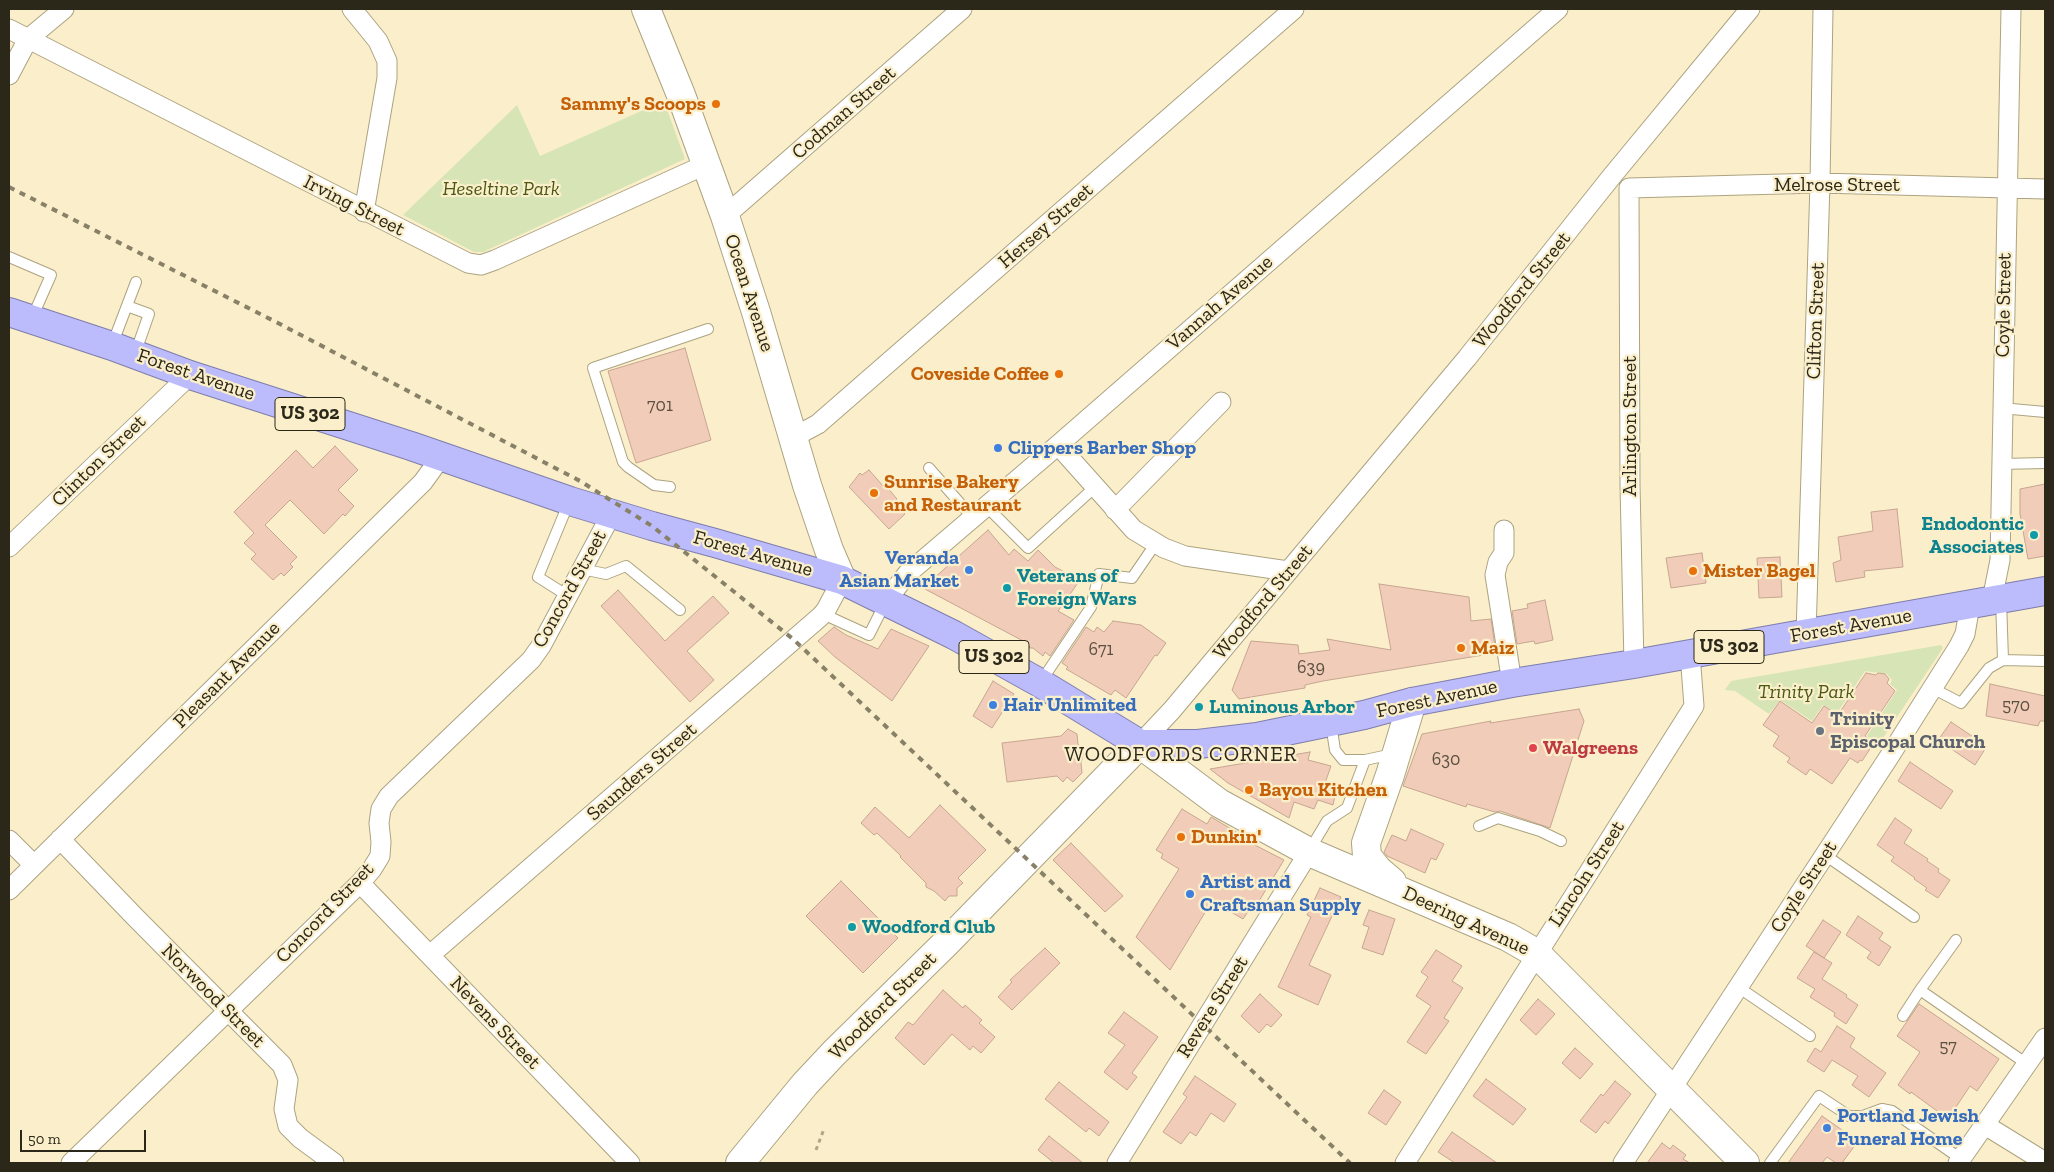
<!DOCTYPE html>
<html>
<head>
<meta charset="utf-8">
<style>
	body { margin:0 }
	#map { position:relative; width:2054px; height:1172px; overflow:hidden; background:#faefca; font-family:"Zilla Slab",serif }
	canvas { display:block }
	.frame { position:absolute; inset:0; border:10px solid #2b2719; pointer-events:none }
	.scale { position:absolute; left:20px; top:1130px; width:126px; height:22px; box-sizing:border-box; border:2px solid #2b2719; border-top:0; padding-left:6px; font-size:15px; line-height:18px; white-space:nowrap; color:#2b2719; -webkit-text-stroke:4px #faefca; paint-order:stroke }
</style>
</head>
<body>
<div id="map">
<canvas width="2054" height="1172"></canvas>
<div class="frame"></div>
<div class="scale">50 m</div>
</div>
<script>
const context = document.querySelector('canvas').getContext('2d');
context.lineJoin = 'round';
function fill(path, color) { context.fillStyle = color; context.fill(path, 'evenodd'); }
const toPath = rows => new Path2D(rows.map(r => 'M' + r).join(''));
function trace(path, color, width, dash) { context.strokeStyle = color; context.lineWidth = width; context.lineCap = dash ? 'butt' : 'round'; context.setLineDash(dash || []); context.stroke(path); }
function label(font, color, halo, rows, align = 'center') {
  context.font = font + ' "Zilla Slab",serif'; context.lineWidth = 4.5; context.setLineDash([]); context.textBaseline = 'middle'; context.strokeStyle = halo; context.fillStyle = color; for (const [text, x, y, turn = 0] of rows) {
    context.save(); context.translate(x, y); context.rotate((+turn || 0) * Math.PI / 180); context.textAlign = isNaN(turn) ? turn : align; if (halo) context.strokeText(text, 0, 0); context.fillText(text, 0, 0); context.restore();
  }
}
fill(toPath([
	[664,101,685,159,483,252,474,252,403,215,517,105,540,156],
	[1941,645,1943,648,1879,744,1867,736,1897,690,1890,684,1892,680,1887,674,1865,671,1837,713,1823,705,1812,721,1780,700,1769,714,1735,691,1725,690,1731,681]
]), '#d7e4b6');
const building = toPath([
	[685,348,711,440,636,463,608,371,685,348],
	[335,446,358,470,338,490,354,506,345,516,343,514,324,534,290,500,265,525,297,557,290,564,293,567,284,576,281,573,273,580,251,559,256,554,244,543,254,533,234,512,296,450,313,468,335,446],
	[869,470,884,487,886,486,897,499,893,503,905,514,889,529,849,487,860,473,862,475,869,470],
	[2045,484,2045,556,2028,559,2020,514,2020,489,2045,484],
	[1897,509,1903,567,1864,571,1865,577,1836,582,1833,563,1841,560,1838,537,1873,531,1871,512,1897,509],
	[988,530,1009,555,1014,549,1028,561,1038,550,1055,567,1080,580,1058,611,1074,620,1050,656,1045,652,1043,656,1033,648,1030,648,1027,643,923,588,988,530],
	[1702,553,1706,583,1671,588,1666,558,1702,553],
	[1780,557,1782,597,1759,598,1757,558,1780,557],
	[1379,584,1469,597,1471,621,1491,619,1496,653,1323,681,1305,685,1305,688,1239,699,1232,690,1251,641,1298,645,1299,654,1330,650,1327,639,1391,650,1379,584],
	[618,590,665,641,713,596,729,613,687,651,714,680,690,702,601,606,618,590],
	[1545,600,1553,640,1535,644,1534,641,1517,644,1512,611,1528,608,1527,604,1545,600],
	[1113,621,1141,625,1166,643,1157,656,1155,655,1126,698,1115,690,1111,695,1066,669,1068,667,1062,663,1086,627,1094,632,1097,627,1104,632,1113,621],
	[834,627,846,635,878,649,891,629,929,646,892,701,835,657,818,641,834,627],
	[1866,673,1876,675,1878,673,1885,674,1889,679,1887,683,1895,691,1865,736,1874,743,1862,761,1860,760,1858,763,1850,758,1832,784,1810,769,1806,775,1787,762,1790,758,1773,746,1779,736,1763,725,1780,701,1812,723,1824,706,1838,715,1866,673],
	[993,681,1014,694,992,728,973,716,993,681],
	[1990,684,2045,696,2045,721,2040,721,2038,726,1986,716,1990,684],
	[1579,709,1584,721,1550,828,1500,811,1495,812,1467,804,1466,807,1403,786,1422,734,1491,721,1490,723,1579,709],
	[1951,722,1987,746,1975,765,1938,740,1951,722],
	[1068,729,1077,734,1078,744,1084,751,1081,763,1082,773,1073,782,1067,777,1063,782,1057,776,1007,782,1002,743,1061,736,1068,729],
	[1310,752,1308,760,1331,766,1324,786,1336,791,1333,805,1318,800,1314,809,1294,802,1289,818,1228,783,1210,769,1310,752],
	[1910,762,1953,791,1941,809,1898,781,1910,762],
	[940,805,986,850,958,878,963,883,957,888,957,896,949,896,945,901,934,891,926,887,926,883,900,857,901,856,877,833,874,835,861,823,875,807,909,838,940,805],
	[1182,809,1207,824,1211,817,1250,840,1249,842,1284,860,1256,906,1253,904,1243,919,1212,901,1170,970,1136,937,1179,869,1161,858,1163,854,1156,850,1182,809],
	[1895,818,1912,830,1904,843,1928,859,1927,861,1939,869,1938,872,1950,880,1938,898,1925,890,1927,888,1914,879,1915,878,1891,861,1894,857,1877,845,1895,818],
	[1411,829,1444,844,1436,860,1431,858,1425,873,1387,856,1384,852,1392,835,1406,841,1411,829],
	[1071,843,1123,896,1105,912,1053,860,1071,843],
	[841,881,898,938,863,973,806,916,841,881],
	[1320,888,1341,897,1309,965,1331,975,1318,1005,1278,987,1311,917,1307,915,1320,888],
	[1369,910,1395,919,1383,955,1362,948,1369,927,1363,925,1369,910],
	[1858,916,1883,933,1879,939,1891,947,1879,966,1867,958,1871,952,1846,935,1858,916],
	[1823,920,1841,932,1824,958,1806,946,1823,920],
	[1045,948,1060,963,1012,1010,998,997,1012,982,1010,980,1045,948],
	[1436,950,1462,966,1452,981,1463,988,1444,1018,1449,1021,1426,1054,1407,1042,1431,1006,1416,996,1428,977,1421,972,1436,950],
	[1814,952,1832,963,1822,979,1847,995,1846,997,1858,1005,1846,1024,1834,1016,1835,1013,1810,997,1815,989,1797,978,1814,952],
	[943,990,963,1008,965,1005,982,1020,979,1023,995,1037,981,1053,973,1046,970,1050,952,1034,924,1065,895,1038,908,1022,913,1025,943,990],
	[1260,994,1282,1015,1271,1027,1267,1024,1259,1033,1241,1016,1260,994],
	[1538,999,1555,1014,1536,1035,1520,1020,1538,999],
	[1919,1004,1999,1059,1977,1091,1970,1086,1948,1119,1911,1092,1910,1094,1898,1085,1920,1052,1897,1036,1919,1004],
	[1124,1012,1158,1037,1132,1073,1137,1077,1127,1090,1104,1072,1125,1045,1108,1033,1124,1012],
	[1837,1026,1855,1038,1850,1047,1886,1073,1869,1097,1852,1085,1858,1076,1832,1060,1824,1072,1807,1061,1815,1048,1821,1052,1837,1026],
	[1575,1048,1593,1064,1580,1079,1562,1063,1575,1048],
	[1195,1076,1236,1104,1224,1122,1211,1113,1196,1136,1190,1132,1181,1144,1163,1132,1187,1097,1183,1094,1195,1076],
	[1486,1079,1526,1109,1513,1125,1473,1096,1486,1079],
	[1615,1081,1631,1094,1608,1124,1605,1121,1596,1133,1580,1121,1601,1094,1603,1096,1615,1081],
	[1059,1082,1109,1122,1099,1136,1089,1128,1086,1132,1045,1099,1059,1082],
	[1384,1090,1401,1102,1386,1125,1368,1113,1384,1090],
	[1822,1116,1858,1141,1842,1163,1836,1163,1827,1157,1822,1163,1788,1163,1822,1116],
	[1452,1132,1497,1163,1455,1163,1438,1152,1452,1132],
	[1049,1136,1083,1163,1054,1163,1038,1150,1049,1136],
	[1662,1143,1670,1149,1673,1145,1686,1155,1683,1159,1690,1163,1647,1163,1662,1143]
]);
fill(building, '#f1cdb9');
trace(building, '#c7a591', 1);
const service = toPath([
	[9,257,51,275,32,318],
	[127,306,149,314,135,354],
	[112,345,136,282],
	[2001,408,2045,412],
	[2000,464,2045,463],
	[929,468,973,518],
	[670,487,654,485,628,467,623,462,593,368,708,329],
	[986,506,1028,548,1095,487],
	[582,569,606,574,626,566,680,610],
	[568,596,538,577,569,502],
	[2001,599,2003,660,2045,661],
	[823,614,869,635,885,603],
	[1040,683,1091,607,1099,574,1132,578,1156,543],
	[1932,688,1961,703,1989,668,2003,660],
	[1365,760,1393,754],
	[1479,826,1498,818,1540,831,1561,841],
	[1309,851,1327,821,1347,808,1365,760,1343,760,1335,750,1331,724],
	[1825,855,1914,917],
	[1956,940,1920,990,2027,1064],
	[1738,987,1810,1036],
	[1903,1016,1920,990],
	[1770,1163,1819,1096,1849,1116,1863,1116,1882,1109,1892,1111,1961,1159]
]);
const minor = toPath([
	[352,9,378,41,387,61,387,78,364,212],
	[9,29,468,263,481,265,495,260,707,164],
	[9,75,28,39,64,9],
	[1629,188,1630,485,1634,664],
	[1629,188,1820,183,2045,189],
	[725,216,962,9],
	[794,437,818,424,1294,9],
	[1058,445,1134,530,1164,548,1185,556,1288,571],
	[1115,510,1221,402],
	[1504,530,1504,553,1498,562,1495,575,1512,683],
	[9,547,190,375],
	[1992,600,2000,560,2011,9],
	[886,601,907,574,1058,445,1558,9],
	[1806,634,1820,183,1823,9],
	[1140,744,1172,710,1467,358,1612,176,1750,9],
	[60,839,135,917,282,1065,288,1080,284,1109,288,1126,300,1138,334,1163],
	[9,840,34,865],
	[360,883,630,1163],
	[9,890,423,482,441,457],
	[430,955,821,616,826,610,842,580],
	[1985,1125,2045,1162],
	[71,1163,360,883,372,869,380,856,381,842,379,823,381,809,389,796,531,660,541,646,612,513],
	[1117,1163,1309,852],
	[1405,1163,1694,706,1690,654],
	[1623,1163,1889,757,1959,646,1965,634,1970,605],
	[1958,1163,2045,1038]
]);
const secondary = toPath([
	[646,9,681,95,725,216,756,312,807,485,829,550,842,580],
	[1392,882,1378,870,1367,856,1366,843,1390,775,1412,702],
	[740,1163,805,1084,834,1053,947,942,1140,744,1219,803,1309,852,1508,937,1536,953,1745,1163]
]);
const trunk = toPath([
	[9,312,112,346,190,375,411,446,570,501,652,526,715,543,842,580,954,635,1040,683,1140,744,1198,744,1257,737,1364,715,1412,702,1512,683,1634,664,2045,591]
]);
trace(service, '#ada380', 12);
trace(minor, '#ada380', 21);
trace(secondary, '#ada380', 30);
trace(trunk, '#7e7dac', 30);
trace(toPath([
	[816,1150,824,1129]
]), '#aea689', 3, [4, 4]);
trace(service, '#fff', 10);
trace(minor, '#fff', 19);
trace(secondary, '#fff', 28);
trace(trunk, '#bcbcfc', 28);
trace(toPath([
	[9,187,278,323,580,481,652,526,793,639,1350,1163]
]), '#888168', 4, [6, 6]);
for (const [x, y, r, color] of [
	[716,104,5,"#e8710a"],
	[1059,374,5,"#e8710a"],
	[998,448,5,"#3f7fe0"],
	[874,493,5,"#e8710a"],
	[2034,535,5,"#0f9aa8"],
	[969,570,5,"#3f7fe0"],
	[1693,571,5,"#e8710a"],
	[1007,588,5,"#0f9aa8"],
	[1461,648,5,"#e8710a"],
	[993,705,5,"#3f7fe0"],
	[1199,707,5,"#0f9aa8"],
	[1820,731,5,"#6b7280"],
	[1533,748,5,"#e0444e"],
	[1249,790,5,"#e8710a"],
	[1181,837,5,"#e8710a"],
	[1190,894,5,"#3f7fe0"],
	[852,927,5,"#0f9aa8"],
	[1827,1128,5,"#3f7fe0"]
]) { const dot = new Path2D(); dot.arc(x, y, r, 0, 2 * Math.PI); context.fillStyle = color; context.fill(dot); trace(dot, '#faefca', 2); }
label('18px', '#5c5041', null, [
	["701",660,406],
	["671",1101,650],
	["639",1311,668],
	["570",2016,706],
	["630",1446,760],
	["57",1948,1047]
]);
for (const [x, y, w] of [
	[310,414,70],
	[1729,647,70],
	[994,657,70]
]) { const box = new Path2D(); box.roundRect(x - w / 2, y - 16.5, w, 33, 4); context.fillStyle = '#faefca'; context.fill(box); trace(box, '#2b2719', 1); }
label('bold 19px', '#2b2719', null, [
	["US 302",310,414],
	["US 302",1729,647],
	["US 302",994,657]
]);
label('bold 20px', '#c56008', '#faefca', [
	["Sammy's Scoops",706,104,"right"],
	["Coveside Coffee",1049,374,"right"],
	["Sunrise Bakery",884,482],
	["and Restaurant",884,505],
	["Mister Bagel",1703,571],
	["Maiz",1471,648],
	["Bayou Kitchen",1259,790],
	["Dunkin'",1191,837]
], 'left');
label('20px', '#2b2719', '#faefca', [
	["Codman Street",844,113,-41],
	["Melrose Street",1837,185],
	["Irving Street",354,206,27],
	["Hersey Street",1046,226,-41],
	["Woodford Street",1522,290,-51],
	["Ocean Avenue",749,293,72],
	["Vannah Avenue",1220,303,-41],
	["Coyle Street",2004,305,-89],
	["Clifton Street",1816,321,-88],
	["Forest Avenue",196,375,19],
	["Arlington Street",1630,426,-90],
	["Clinton Street",99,461,-44],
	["Forest Avenue",753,554,16],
	["Concord Street",570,589,-61],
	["Woodford Street",1263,602,-50],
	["Forest Avenue",1851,626,-10],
	["Pleasant Avenue",227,675,-45],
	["Forest Avenue",1437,699,-12],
	["Saunders Street",642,772,-41],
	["Lincoln Street",1587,874,-57],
	["Coyle Street",1804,887,-57],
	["Concord Street",325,913,-46],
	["Deering Avenue",1466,921,25],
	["Norwood Street",213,996,45],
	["Woodford Street",883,1006,-45],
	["Revere Street",1213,1007,-58],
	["Nevens Street",495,1023,46]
]);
label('italic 20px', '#495812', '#faefca', [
	["Heseltine Park",501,189],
	["Trinity Park",1806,692]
]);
label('bold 20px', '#366cbe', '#faefca', [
	["Clippers Barber Shop",1008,448],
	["Veranda",959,558,"right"],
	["Asian Market",959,581,"right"],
	["Hair Unlimited",1003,705],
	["Artist and",1200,882],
	["Craftsman Supply",1200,905],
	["Portland Jewish",1837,1116],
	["Funeral Home",1837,1139]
], 'left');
label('bold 20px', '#0d838f', '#faefca', [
	["Endodontic",2024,524,"right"],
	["Associates",2024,547,"right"],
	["Veterans of",1017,576],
	["Foreign Wars",1017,599],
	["Luminous Arbor",1209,707],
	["Woodford Club",862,927]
], 'left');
label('bold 20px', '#5b616d', '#faefca', [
	["Trinity",1830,719],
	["Episcopal Church",1830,742]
], 'left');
label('bold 20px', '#be3a42', '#faefca', [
	["Walgreens",1543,748]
], 'left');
context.letterSpacing = '1px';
label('21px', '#2b2719', '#faefca', [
	["WOODFORDS CORNER",1181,755]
]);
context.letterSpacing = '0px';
</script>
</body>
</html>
